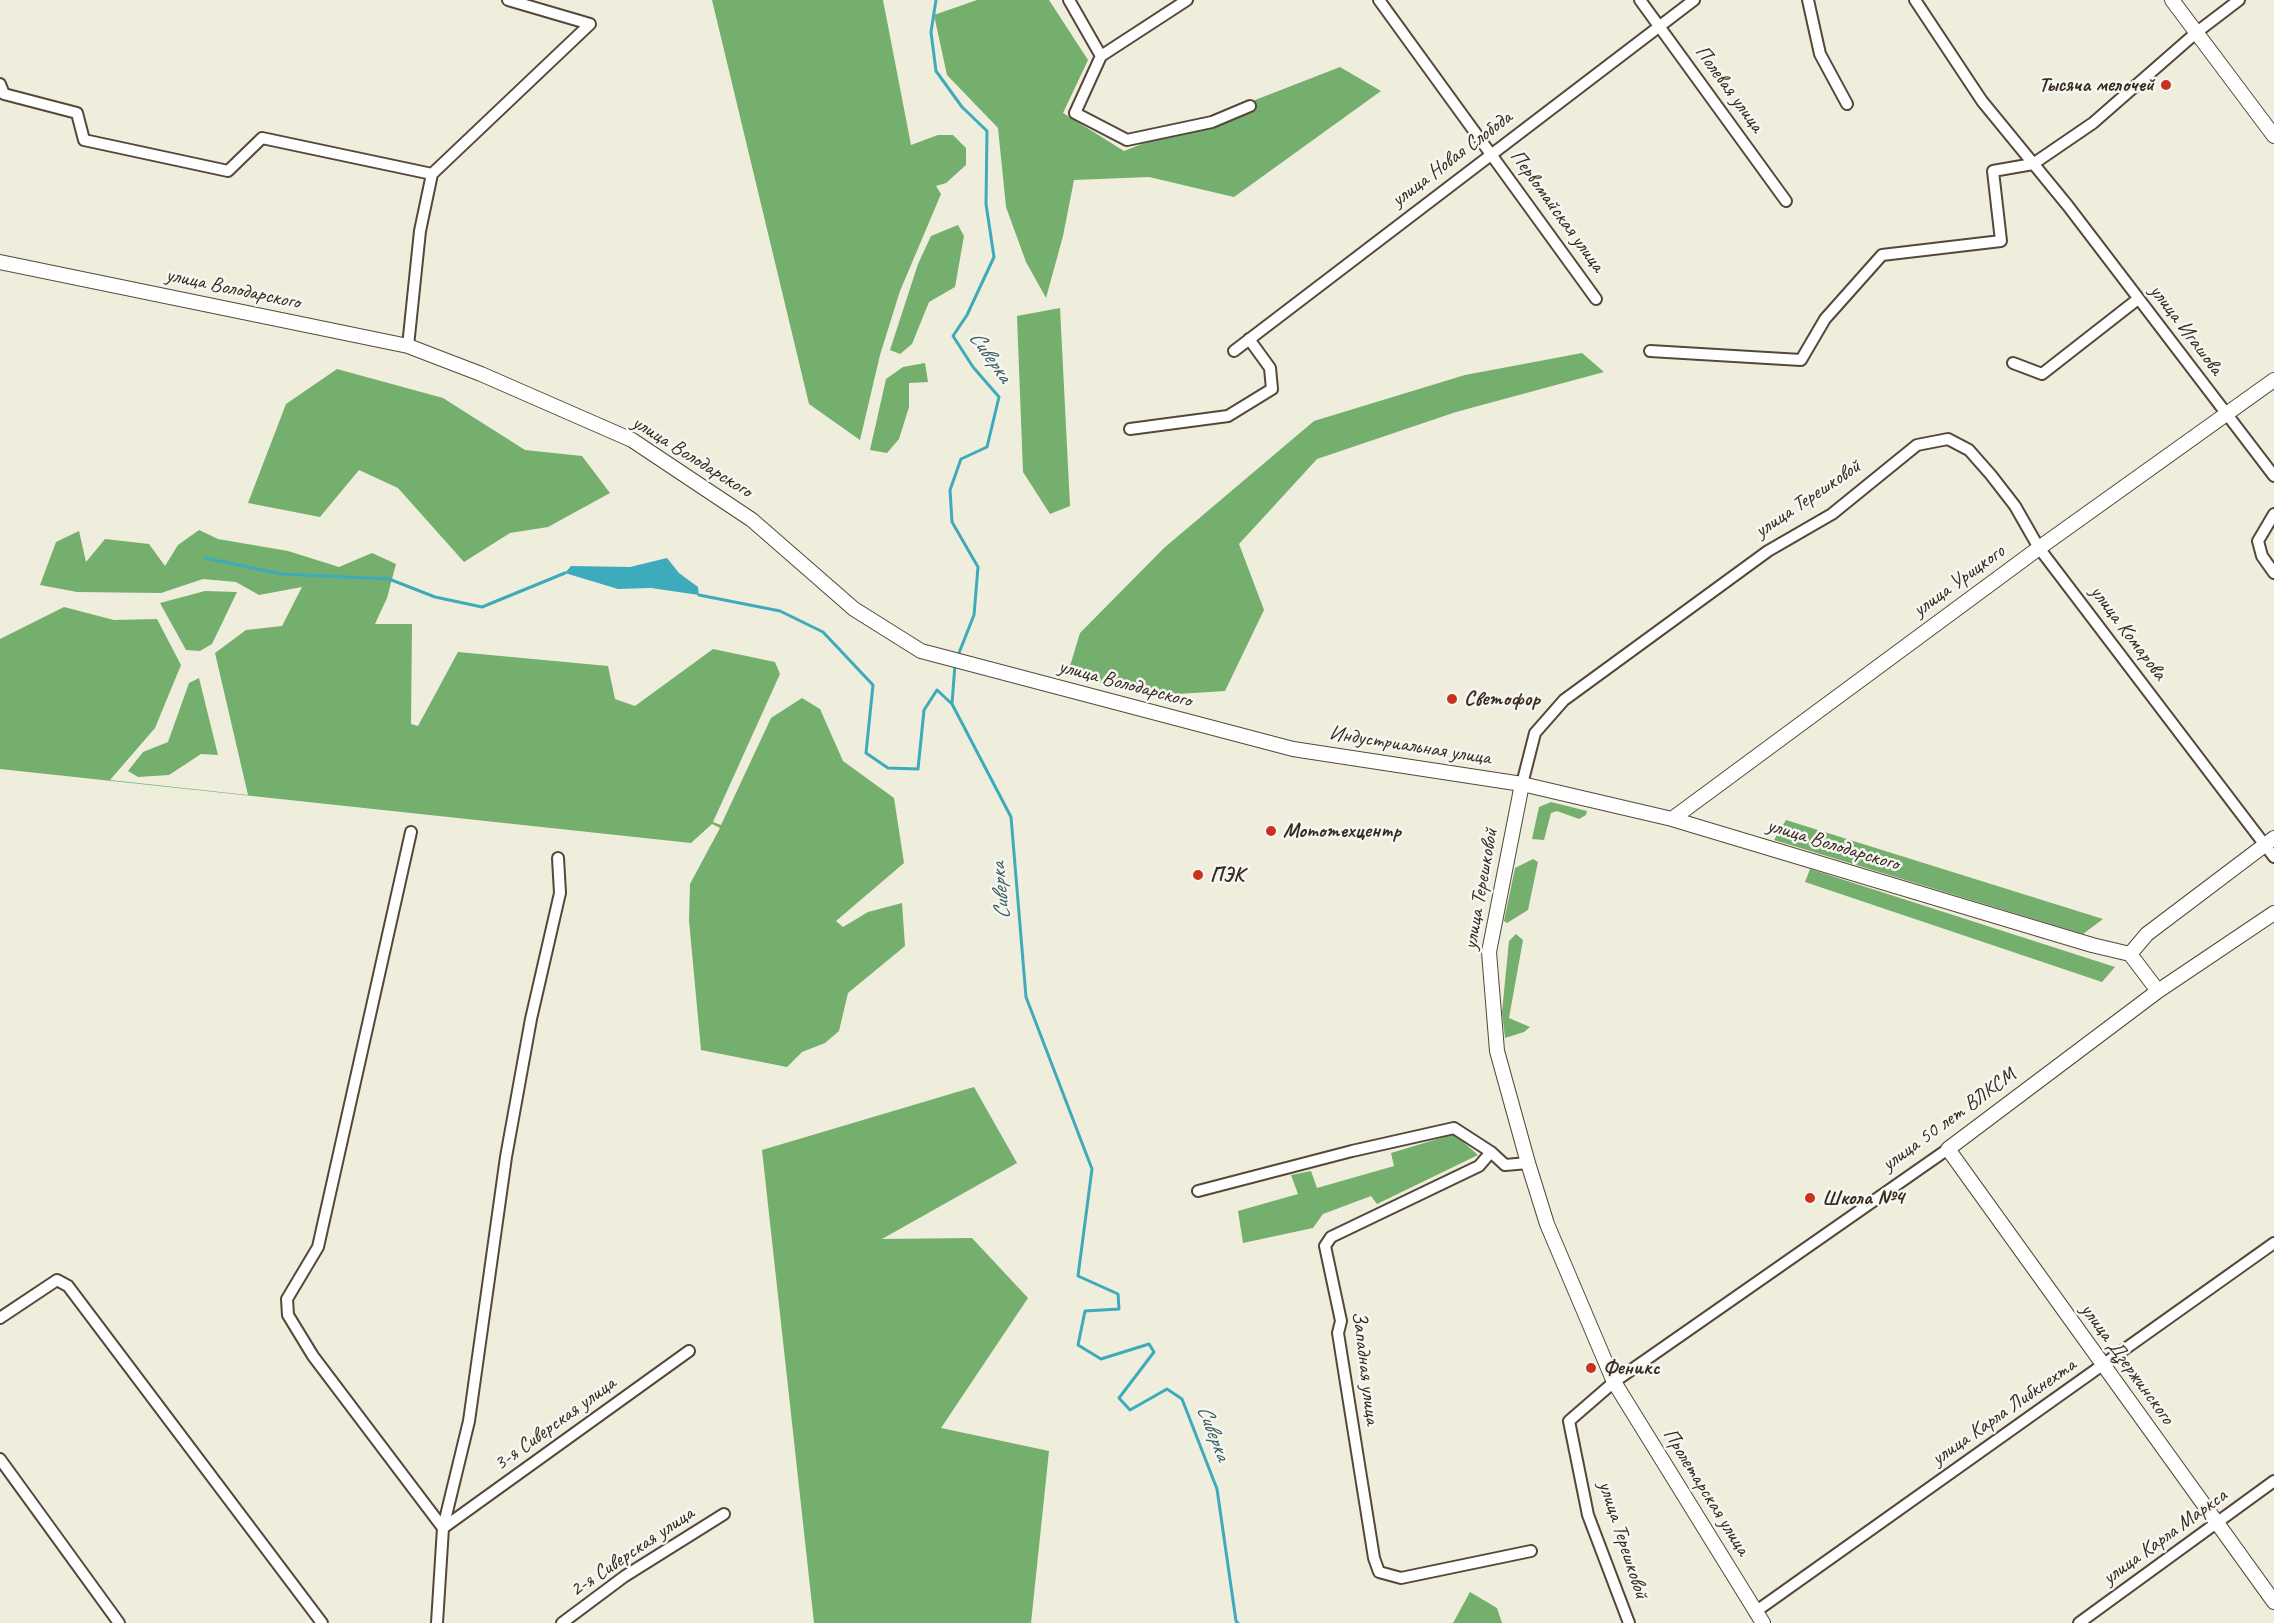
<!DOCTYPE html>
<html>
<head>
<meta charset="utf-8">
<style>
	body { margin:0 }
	canvas { display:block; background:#efeddb }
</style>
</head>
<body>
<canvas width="2274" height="1623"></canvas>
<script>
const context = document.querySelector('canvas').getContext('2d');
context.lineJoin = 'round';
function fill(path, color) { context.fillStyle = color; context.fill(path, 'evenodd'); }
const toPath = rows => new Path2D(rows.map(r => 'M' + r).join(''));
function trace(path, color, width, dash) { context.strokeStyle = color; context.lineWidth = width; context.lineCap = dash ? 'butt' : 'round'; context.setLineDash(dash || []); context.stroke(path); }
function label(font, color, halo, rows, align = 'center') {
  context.font = font + ' Caveat,sans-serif'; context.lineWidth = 5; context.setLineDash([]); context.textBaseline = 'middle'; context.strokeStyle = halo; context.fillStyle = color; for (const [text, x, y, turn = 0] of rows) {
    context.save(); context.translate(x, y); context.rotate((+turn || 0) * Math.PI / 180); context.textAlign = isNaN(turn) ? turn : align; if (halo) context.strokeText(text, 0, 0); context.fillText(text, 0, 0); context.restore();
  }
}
fill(toPath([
	[712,0,883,0,911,145,938,135,953,135,966,148,966,165,946,183,936,186,941,194,900,291,880,355,860,440,809,404],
	[977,0,1049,0,1088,60,1063,113,1124,151,1340,67,1381,91,1234,197,1149,177,1074,180,1063,236,1046,298,1026,262,1006,207,998,128,947,75,934,15],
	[958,225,964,236,955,287,929,302,912,344,900,354,890,350,918,264,931,236],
	[1060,308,1070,506,1050,514,1023,472,1017,316],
	[1582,353,1604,372,1456,412,1317,459,1239,544,1264,610,1225,691,1161,695,1067,676,1080,633,1164,548,1314,421,1465,375],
	[925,363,928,382,909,383,909,407,899,439,887,453,870,450,886,379,903,367],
	[337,369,443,398,525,450,582,456,610,493,548,527,510,533,464,562,398,488,359,470,320,517,248,503,286,404],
	[199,530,218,539,288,551,339,567,372,553,396,564,387,598,375,624,412,624,411,724,418,726,458,652,608,666,615,699,635,706,713,649,775,662,780,674,713,822,721,825,771,718,802,698,820,709,843,761,894,798,904,863,836,921,843,927,868,912,902,903,905,946,848,993,839,1031,825,1043,802,1052,787,1067,701,1050,689,920,690,884,720,828,712,824,691,843,0,769,0,639,64,607,114,620,157,619,181,665,155,728,110,780,248,795,215,653,246,630,282,626,302,587,259,595,236,582,203,579,161,593,77,592,40,585,56,542,79,531,86,562,105,539,149,544,165,566,178,545],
	[205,591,237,592,212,644,200,651,186,650,160,603],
	[199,678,218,755,201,754,169,775,138,777,128,771,143,752,168,742,189,683],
	[1551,802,1587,811,1586,815,1579,819,1557,811,1551,813,1544,840,1532,839,1539,807],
	[1786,820,2103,919,2083,934,1774,840],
	[1533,859,1538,862,1528,910,1507,923,1504,921,1515,868],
	[1810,869,2115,967,2102,982,1805,882],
	[1516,934,1523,940,1509,1018,1530,1027,1524,1032,1505,1038,1502,1012,1509,941],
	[974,1087,1017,1163,882,1239,972,1238,1028,1298,941,1428,1049,1451,1031,1623,814,1623,762,1150],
	[1454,1134,1478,1155,1377,1204,1371,1196,1323,1214,1313,1228,1243,1243,1238,1211,1298,1194,1291,1175,1311,1171,1317,1188,1394,1166,1391,1153],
	[1470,1592,1497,1608,1502,1623,1453,1623]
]), '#74af6e');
fill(toPath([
	[667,558,679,573,698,587,699,595,651,588,618,589,565,573,571,566,630,567]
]), '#3dabbb');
trace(toPath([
	[936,0,931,32,936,71,962,107,987,131,986,204,994,257,967,315,953,336,973,367,999,397,987,447,961,459,950,490,952,522,978,567,974,615,957,658],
	[205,558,281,574,389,579,435,597,482,607,565,573],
	[699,595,780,611,823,632,873,685,866,753,888,768,918,769,924,710,937,690,952,704],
	[955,664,952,704,1011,817,1026,997,1092,1169,1078,1276,1118,1294,1119,1309,1085,1311,1078,1345,1101,1359,1149,1344,1154,1352,1119,1398,1130,1410,1167,1389,1182,1399,1217,1489,1236,1621,1238,1623]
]), '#3dabbb', 3);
const street = toPath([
	[1069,0,1101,56],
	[1379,0,1596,299],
	[1640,0,1786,201],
	[1808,0,1820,54,1847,104],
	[1915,0,1982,101,2068,206,2274,476],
	[1101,56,1075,113,1127,140,1212,122,1250,106],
	[1101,56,1187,0],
	[0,84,4,94,77,113,84,140,228,171,262,138,432,174],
	[408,346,420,231,432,174,590,24,508,0],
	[1234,351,1694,0],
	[1650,351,1801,360,1825,319,1882,255,2001,241,1993,171,2033,164,2093,123,2197,32,2239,0],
	[2013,363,2042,374,2138,299],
	[1130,429,1228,416,1272,389,1270,368,1249,339],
	[2274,514,2258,541,2262,556,2274,573],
	[1522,784,1535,733,1564,700,1768,551,1832,514,1917,445,1948,439,1969,450,1991,475,2015,506,2039,548,2274,857],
	[411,832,318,1247,287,1299,288,1315,313,1356,443,1528],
	[1528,1163,1505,1165,1491,1152,1479,1166,1331,1237,1325,1246,1341,1321,1338,1333,1374,1558,1379,1572,1401,1578,1531,1551],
	[1198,1191,1352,1151,1454,1128,1491,1152],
	[0,1318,57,1280,68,1286,322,1623],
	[0,1459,119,1623],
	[443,1528,689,1351],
	[1755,1612,2274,1243],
	[437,1623,443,1528,469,1421,506,1157,531,1019,560,893,558,858],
	[562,1623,625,1576,724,1514],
	[1629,1623,1588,1515,1569,1421,1614,1382,1948,1149],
	[2079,1623,2274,1481]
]);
const secondary = toPath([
	[2172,0,2274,136],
	[0,262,408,346,481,374,632,440,752,520,854,609,921,651,1293,749,1522,784,1672,819,2092,945,2130,954],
	[1522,784,1489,952,1497,1051,1528,1163,1547,1224,1614,1382,1763,1623],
	[1672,819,2039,548,2274,380],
	[2274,913,2158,991,1948,1149,2274,1602],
	[2130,954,2147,934,2274,838],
	[2130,954,2158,991]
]);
trace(street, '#56473a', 14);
trace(secondary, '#56473a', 16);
trace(street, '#fff', 10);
trace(secondary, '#fff', 14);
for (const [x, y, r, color] of [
	[2166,85,6,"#c8321e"],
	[1452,699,6,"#c8321e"],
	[1271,831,6,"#c8321e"],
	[1198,875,6,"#c8321e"],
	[1810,1198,6,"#c8321e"],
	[1591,1368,6,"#c8321e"]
]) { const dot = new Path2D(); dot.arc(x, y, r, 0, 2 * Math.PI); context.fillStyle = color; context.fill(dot); trace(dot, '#f6f6f2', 2); }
label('bold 21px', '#3b2a1e', '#f6f6f2', [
	["Тысяча мелочей",2154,85,"right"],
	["Светофор",1464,699],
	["Мототехцентр",1283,831],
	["ПЭК",1210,875],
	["Школа №4",1822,1198],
	["Феникс",1603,1368]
], 'left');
label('21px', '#3b2a1e', '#f6f6f2', [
	["Полевая улица",1729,89,54],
	["улица Новая Слобода",1452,159,-37],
	["Первомайская улица",1557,211,54],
	["улица Володарского",233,289,12],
	["улица Игашова",2186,330,53],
	["улица Володарского",692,457,32],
	["улица Терешковой",1808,499,-34],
	["улица Урицкого",1959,581,-36],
	["улица Комарова",2128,633,53],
	["улица Володарского",1125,684,15],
	["Индустриальная улица",1410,746,9],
	["улица Володарского",1833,845,17],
	["улица Терешковой",1481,889,-80],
	["улица 50 лет ВЛКСМ",1949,1120,-36],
	["улица Дзержинского",2127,1364,54],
	["Западная улица",1365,1368,83],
	["улица Карла Либкнехта",2004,1412,-35],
	["3-я Сиверская улица",555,1424,-36],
	["Пролетарская улица",1706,1492,58],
	["улица Карла Маркса",2165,1537,-36],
	["улица Терешковой",1623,1540,72],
	["2-я Сиверская улица",632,1552,-34]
]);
label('italic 22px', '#3c5e5d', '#f6f6f2', [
	["Сиверка",990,357,55],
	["Сиверка",1001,891,-95],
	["Сиверка",1213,1433,69]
]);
</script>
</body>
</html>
